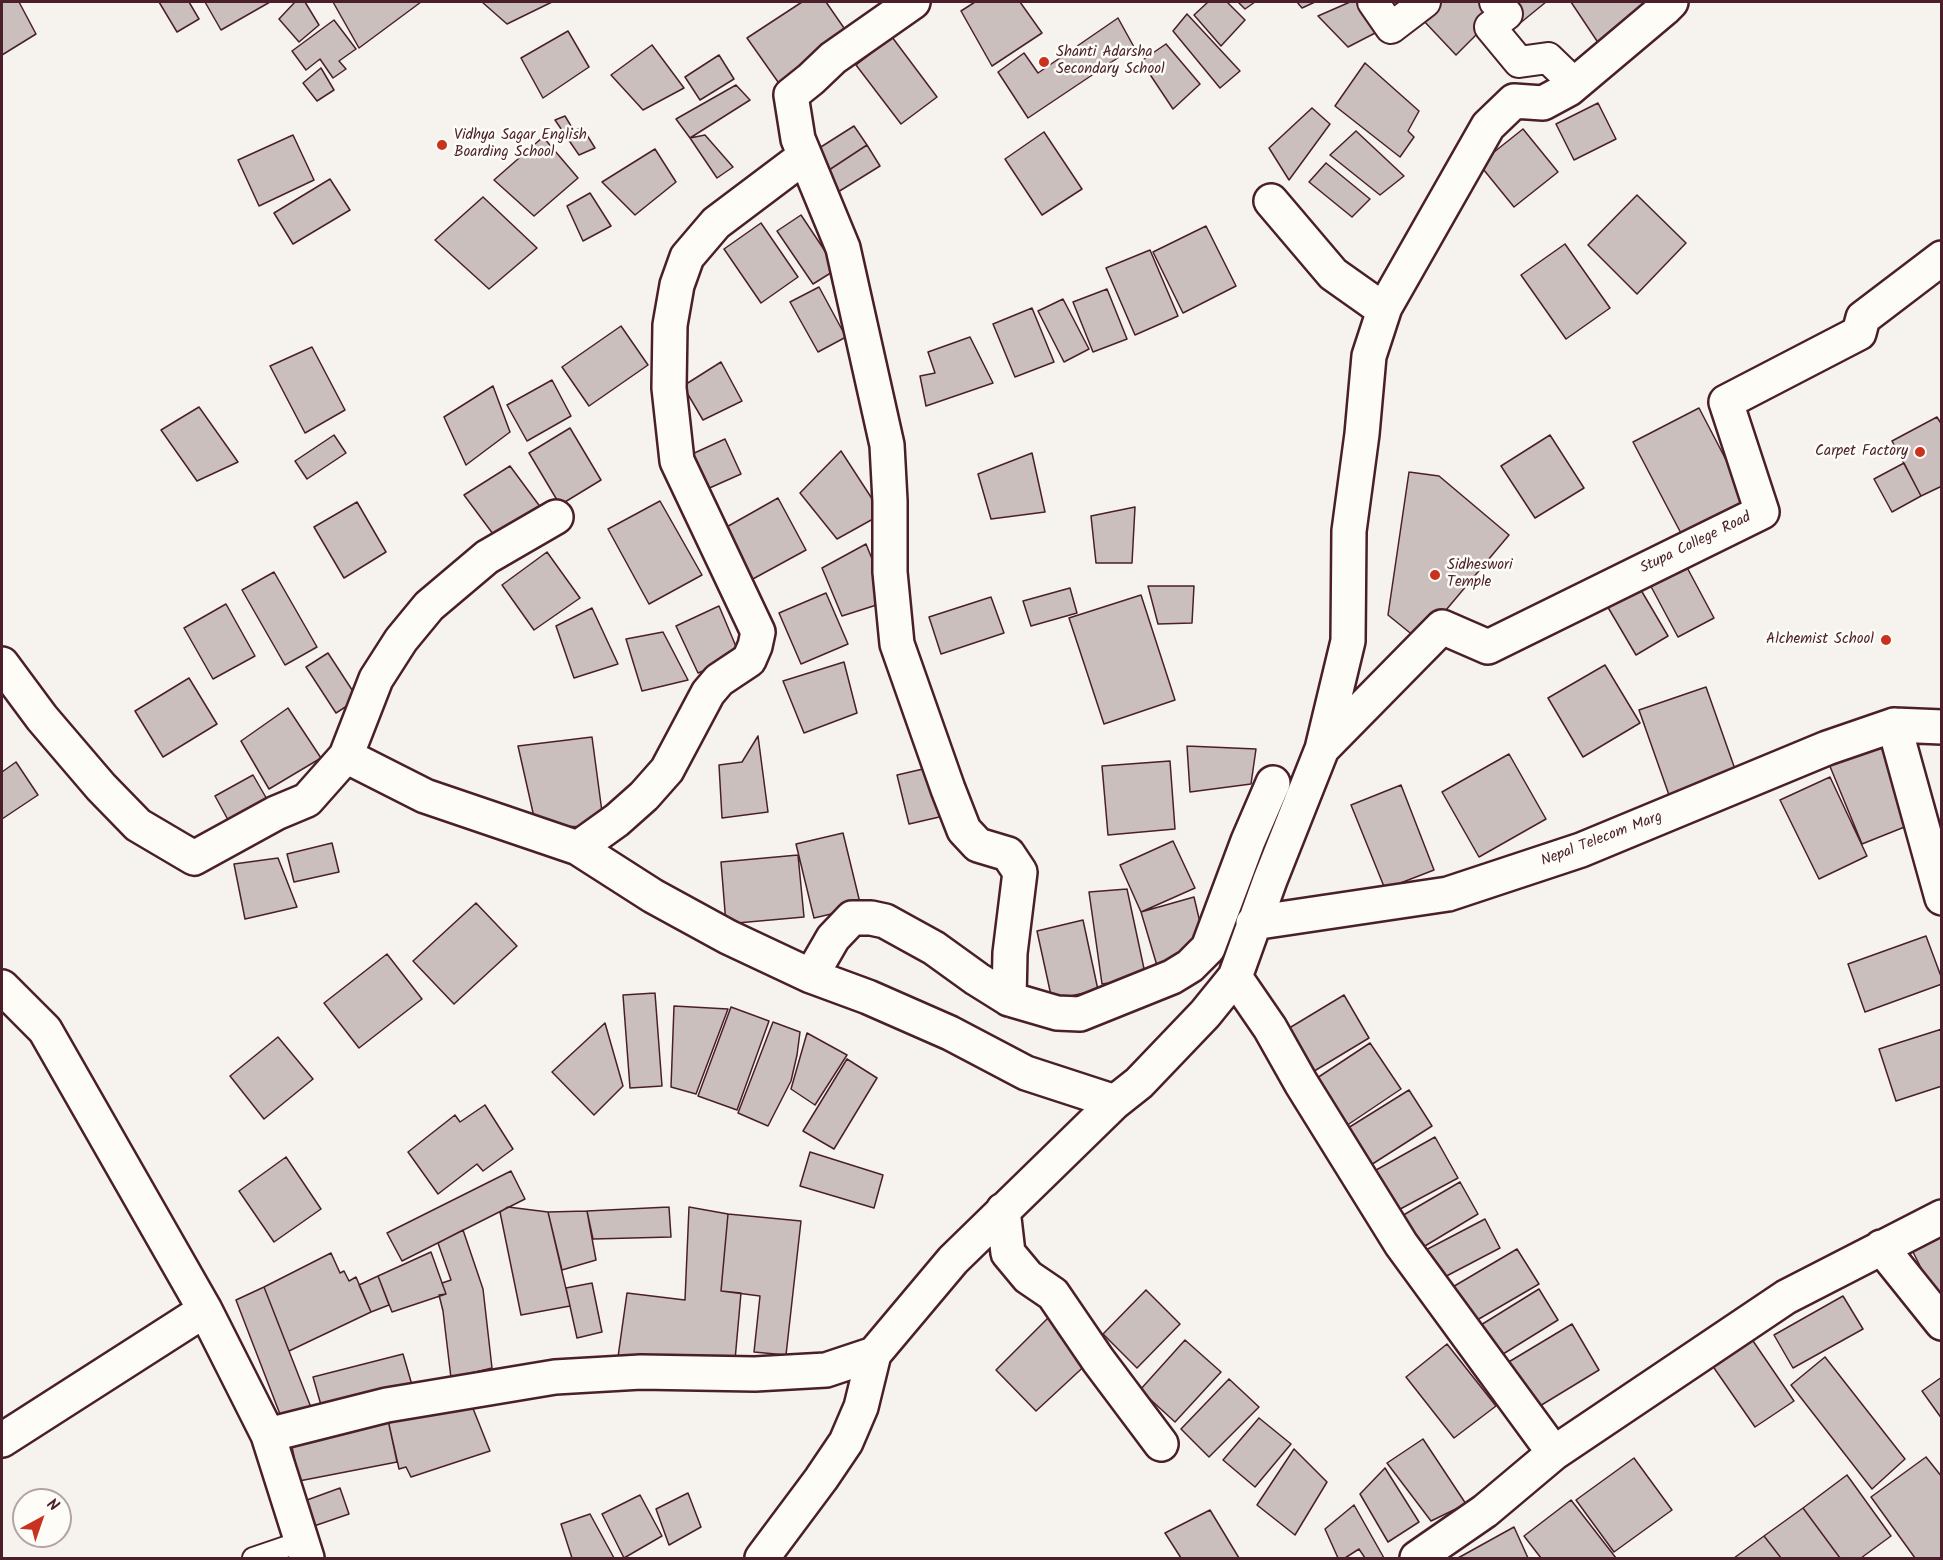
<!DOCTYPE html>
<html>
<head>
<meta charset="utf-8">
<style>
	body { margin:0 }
	#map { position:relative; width:1943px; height:1560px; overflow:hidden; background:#f6f3ef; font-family:Kalam,sans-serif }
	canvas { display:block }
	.frame { position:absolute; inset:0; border:3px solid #4a1f2b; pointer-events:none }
	.north { position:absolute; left:12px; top:1488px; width:60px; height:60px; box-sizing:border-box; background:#fdfcf7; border:2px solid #b5a4a5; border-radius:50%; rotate:40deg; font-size:16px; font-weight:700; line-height:24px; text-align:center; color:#4a1f2b }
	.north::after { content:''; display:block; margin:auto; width:21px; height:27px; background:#c8321e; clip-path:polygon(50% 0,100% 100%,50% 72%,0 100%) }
</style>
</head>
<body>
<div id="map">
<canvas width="1943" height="1560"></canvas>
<div class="frame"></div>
<div class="north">N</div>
</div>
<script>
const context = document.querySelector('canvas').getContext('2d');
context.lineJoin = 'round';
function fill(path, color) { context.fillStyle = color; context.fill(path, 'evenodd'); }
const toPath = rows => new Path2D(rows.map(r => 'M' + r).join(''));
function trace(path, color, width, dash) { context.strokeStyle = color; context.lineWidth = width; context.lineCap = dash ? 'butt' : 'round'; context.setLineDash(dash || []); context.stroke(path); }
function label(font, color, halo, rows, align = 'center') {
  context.font = font + ' Kalam,sans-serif'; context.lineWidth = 5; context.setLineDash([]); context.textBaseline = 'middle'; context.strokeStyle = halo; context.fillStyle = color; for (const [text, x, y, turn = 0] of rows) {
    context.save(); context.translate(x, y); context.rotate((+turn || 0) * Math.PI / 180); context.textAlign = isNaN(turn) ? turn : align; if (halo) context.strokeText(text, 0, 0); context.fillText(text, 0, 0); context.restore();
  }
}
const building = toPath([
	[2,2,19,2,36,34,2,55,2,2],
	[159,2,189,2,199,19,177,32,159,2],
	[205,2,270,2,221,30,205,2],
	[295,2,305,2,319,25,299,42,279,19,295,2],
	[333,2,421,2,359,48,333,2],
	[482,2,552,2,507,24,482,2],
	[802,2,826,2,844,28,783,89,747,38,802,2],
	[975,2,1020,2,1042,33,992,66,961,11,975,2],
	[1208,2,1227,2,1245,20,1221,46,1194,15,1208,2],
	[1238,2,1255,2,1245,9,1238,2],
	[1297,2,1315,2,1302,8,1297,2],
	[1350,2,1357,2,1381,30,1348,47,1318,16,1350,2],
	[1442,2,1484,2,1497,14,1456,55,1422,19,1442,2],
	[1506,2,1546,2,1519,24,1506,2],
	[1571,2,1642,2,1651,14,1601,47,1571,2],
	[1187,14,1240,71,1220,88,1173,31,1187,14],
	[1118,18,1134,47,1028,118,998,72,1024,53,1038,73,1118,18],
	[334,20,356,49,339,61,346,69,333,78,320,59,306,70,292,51,334,20],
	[568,31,589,67,543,98,521,58,568,31],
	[892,37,937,97,901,124,856,65,892,37],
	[1166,44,1200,84,1173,109,1141,61,1166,44],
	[652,45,684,88,643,110,611,75,652,45],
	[719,55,734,79,700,100,685,77,719,55],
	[1365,63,1419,111,1408,131,1414,137,1400,157,1335,106,1365,63],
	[321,68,334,90,317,101,303,83,321,68],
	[736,85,750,100,690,138,676,119,736,85],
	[1598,103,1616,139,1574,160,1556,124,1598,103],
	[1312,108,1330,124,1289,180,1269,148,1312,108],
	[565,116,574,131,582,127,595,148,579,155,555,120,565,116],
	[854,126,867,145,826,172,813,152,854,126],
	[1523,129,1558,172,1514,207,1479,164,1523,129],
	[1356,131,1404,176,1380,195,1330,155,1356,131],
	[1044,132,1082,189,1042,215,1005,159,1044,132],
	[293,135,314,180,259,206,238,160,293,135],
	[705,135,733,167,717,178,690,138,705,135],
	[543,137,578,178,534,216,494,180,543,137],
	[867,145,880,166,838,192,826,172,867,145],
	[655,149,676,182,635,215,602,182,655,149],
	[1326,163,1370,199,1352,217,1309,182,1326,163],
	[330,179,350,210,293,244,274,213,330,179],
	[590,193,611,226,583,241,567,206,590,193],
	[1637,195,1686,243,1637,294,1588,245,1637,195],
	[483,197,537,248,489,289,435,240,483,197],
	[801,215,837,269,813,284,777,231,801,215],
	[761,223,798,277,761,303,724,249,761,223],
	[1206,226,1236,286,1183,313,1153,252,1206,226],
	[1565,244,1610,308,1566,339,1521,275,1565,244],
	[1150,250,1178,316,1135,335,1106,268,1150,250],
	[819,287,846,337,818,352,790,302,819,287],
	[1107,289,1127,339,1093,352,1073,302,1107,289],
	[1063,299,1089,349,1064,362,1038,311,1063,299],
	[1032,308,1054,362,1015,377,993,324,1032,308],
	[621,326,648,365,589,406,562,367,621,326],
	[970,337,993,383,926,406,920,376,935,373,928,352,970,337],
	[312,347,345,410,305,433,270,366,312,347],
	[721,362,742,401,703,420,683,386,721,362],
	[552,380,571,416,527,441,507,405,552,380],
	[493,386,510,432,466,465,444,417,493,386],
	[199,407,238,462,197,481,161,430,199,407],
	[1699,408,1748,502,1683,537,1633,442,1699,408],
	[1937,417,1942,425,1942,486,1921,496,1892,441,1937,417],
	[570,428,601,480,560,505,529,453,570,428],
	[334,435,346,453,307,479,295,461,334,435],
	[1550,435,1584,488,1535,518,1501,466,1550,435],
	[725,439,741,474,705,490,690,455,725,439],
	[841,451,882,514,837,539,800,493,841,451],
	[1032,453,1045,512,991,519,978,474,1032,453],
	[1904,463,1921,496,1892,512,1874,479,1904,463],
	[510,466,547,516,496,538,464,495,510,466],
	[1409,472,1439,476,1509,535,1420,641,1388,615,1409,472],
	[778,498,806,550,751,580,723,529,778,498],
	[660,501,702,575,649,604,608,529,660,501],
	[357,502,386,552,344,578,314,527,357,502],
	[1135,507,1132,563,1096,563,1091,516,1135,507],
	[866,544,889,601,842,616,822,568,866,544],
	[547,552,580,598,534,630,502,585,547,552],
	[1683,560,1714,618,1678,637,1647,579,1683,560],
	[274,572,317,647,285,665,242,590,274,572],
	[1638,585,1668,636,1636,655,1606,604,1638,585],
	[1148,586,1194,586,1192,623,1158,624,1148,586],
	[1070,588,1077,613,1031,626,1023,601,1070,588],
	[826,593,848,644,801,664,779,613,826,593],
	[1141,595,1175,700,1104,724,1069,618,1141,595],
	[991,597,1004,633,941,654,929,617,991,597],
	[226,604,255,656,213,679,184,628,226,604],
	[719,606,740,656,698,673,676,626,719,606],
	[592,608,618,664,574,678,556,626,592,608],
	[663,632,688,680,642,691,626,639,663,632],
	[328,653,358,699,336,713,306,667,328,653],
	[844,662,857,713,804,733,783,681,844,662],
	[1605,665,1640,723,1583,757,1548,698,1605,665],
	[189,678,217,724,163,757,135,711,189,678],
	[1706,687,1736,772,1669,795,1639,710,1706,687],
	[288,708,321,758,269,789,241,741,288,708],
	[758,736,768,812,722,818,719,765,742,762,758,736],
	[592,737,604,827,536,826,518,746,592,737],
	[1884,741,1917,822,1862,844,1829,764,1884,741],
	[1187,746,1256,749,1251,784,1190,792,1187,746],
	[1509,754,1546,819,1479,857,1442,792,1509,754],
	[1170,761,1175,829,1108,835,1102,766,1170,761],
	[16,762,38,795,2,819,2,772,16,762],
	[936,766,948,815,909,824,897,775,936,766],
	[253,775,272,808,233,829,215,796,253,775],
	[1830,777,1867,856,1819,879,1780,800,1830,777],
	[1401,785,1434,870,1385,889,1351,805,1401,785],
	[843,833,861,907,814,918,796,844,843,833],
	[1173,841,1195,888,1141,912,1120,865,1173,841],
	[332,843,339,872,294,882,287,854,332,843],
	[798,855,804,917,726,924,721,862,798,855],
	[278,858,297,907,245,919,234,864,278,858],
	[1127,889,1146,978,1102,984,1089,892,1127,889],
	[1194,897,1205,944,1158,969,1141,912,1194,897],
	[476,903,517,946,454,1004,413,961,476,903],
	[1083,920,1098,990,1052,1000,1037,931,1083,920],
	[1926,936,1942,979,1942,984,1865,1012,1848,964,1926,936],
	[387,954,422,999,359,1048,324,1003,387,954],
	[655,993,662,1086,630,1088,623,995,655,993],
	[1344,995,1369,1038,1306,1076,1281,1033,1344,995],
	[674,1006,728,1009,696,1094,671,1087,674,1006],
	[731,1007,769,1021,737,1110,698,1096,731,1007],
	[773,1022,800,1032,797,1055,791,1081,768,1126,738,1113,773,1022],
	[605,1023,623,1086,594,1115,552,1072,605,1023],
	[1942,1029,1942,1086,1896,1101,1879,1049,1942,1029],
	[807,1033,847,1055,815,1105,791,1089,807,1033],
	[278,1037,313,1079,264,1119,230,1076,278,1037],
	[1370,1043,1401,1089,1340,1130,1308,1084,1370,1043],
	[847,1059,877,1078,834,1149,803,1131,847,1059],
	[1409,1090,1432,1126,1363,1170,1340,1133,1409,1090],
	[485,1105,513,1149,483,1171,477,1164,438,1194,408,1152,455,1115,460,1122,485,1105],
	[1435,1137,1458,1178,1391,1214,1369,1174,1435,1137],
	[810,1152,883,1175,874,1208,800,1186,810,1152],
	[286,1157,321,1209,274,1242,239,1191,286,1157],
	[511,1171,525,1199,402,1261,387,1233,511,1171],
	[1460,1182,1478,1214,1415,1252,1395,1220,1460,1182],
	[508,1207,548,1212,570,1306,521,1315,500,1212,508,1207],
	[669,1207,671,1237,593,1239,587,1211,669,1207],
	[689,1207,728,1214,721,1291,741,1293,735,1360,618,1357,627,1293,685,1300,689,1207],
	[587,1211,596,1260,562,1270,548,1212,587,1211],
	[728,1214,801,1221,786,1355,754,1352,760,1296,721,1291,728,1214],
	[1485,1219,1500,1248,1435,1282,1420,1253,1485,1219],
	[463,1230,483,1289,492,1368,451,1378,443,1311,439,1295,446,1294,442,1283,451,1280,438,1243,463,1230],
	[1942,1233,1942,1295,1936,1298,1911,1248,1942,1233],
	[1517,1249,1539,1284,1472,1323,1451,1288,1517,1249],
	[431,1252,446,1294,392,1312,378,1276,431,1252],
	[331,1253,340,1273,344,1271,349,1281,356,1277,371,1312,289,1351,264,1287,331,1253],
	[378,1276,389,1305,371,1312,359,1285,378,1276],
	[592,1283,602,1332,577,1338,566,1288,592,1283],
	[264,1287,312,1410,283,1422,236,1300,264,1287],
	[1539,1289,1558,1320,1495,1359,1476,1328,1539,1289],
	[1146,1290,1180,1324,1137,1368,1103,1334,1146,1290],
	[1843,1296,1863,1329,1793,1368,1774,1335,1843,1296],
	[1051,1315,1091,1360,1036,1411,996,1370,1051,1315],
	[1572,1324,1599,1370,1530,1412,1502,1366,1572,1324],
	[1751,1338,1794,1401,1755,1427,1712,1365,1751,1338],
	[1185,1340,1221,1372,1175,1422,1140,1390,1185,1340],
	[1447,1344,1496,1406,1454,1438,1406,1377,1447,1344],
	[403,1354,414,1392,323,1412,313,1377,403,1354],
	[1825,1357,1905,1459,1872,1489,1791,1385,1825,1357],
	[1942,1377,1942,1419,1922,1391,1942,1377],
	[1229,1379,1259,1407,1209,1457,1181,1429,1229,1379],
	[470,1401,490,1451,411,1477,406,1467,399,1469,388,1420,470,1401],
	[1259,1418,1291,1444,1255,1487,1223,1460,1259,1418],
	[388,1420,397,1462,299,1481,291,1442,388,1420],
	[1423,1439,1466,1504,1431,1521,1387,1463,1423,1439],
	[1294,1449,1327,1482,1295,1535,1257,1505,1294,1449],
	[1926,1457,1942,1477,1942,1558,1915,1558,1871,1497,1926,1457],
	[1634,1458,1672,1510,1614,1552,1576,1500,1634,1458],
	[1385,1468,1419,1522,1388,1542,1360,1494,1385,1468],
	[1847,1475,1891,1536,1861,1558,1840,1558,1803,1508,1847,1475],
	[340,1488,349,1514,314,1526,307,1500,340,1488],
	[688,1493,701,1527,669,1545,656,1509,688,1493],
	[640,1495,662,1536,624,1558,602,1514,640,1495],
	[1571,1500,1616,1558,1541,1558,1524,1536,1571,1500],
	[1354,1505,1384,1558,1365,1558,1359,1549,1345,1558,1338,1558,1325,1529,1354,1505],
	[1803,1508,1840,1558,1781,1558,1764,1536,1803,1508],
	[1210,1510,1239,1558,1181,1558,1165,1533,1210,1510],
	[590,1514,614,1558,572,1558,561,1524,590,1514],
	[1514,1527,1528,1558,1458,1558,1514,1527],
	[1764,1536,1781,1558,1734,1558,1764,1536]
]);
fill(building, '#cbbfbe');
trace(building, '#4a1f2b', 1.5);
const service = toPath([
	[253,1558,303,1541]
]);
const pedestrian = toPath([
	[1373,2,1391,28,1425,2],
	[1495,2,1507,14,1490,27,1519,62,1548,58,1575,84]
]);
const minor = toPath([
	[913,2,833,58,811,79,791,95,798,139,843,248,887,445,890,501,890,572,897,644,948,789,964,830,978,845,1008,854,1020,872,1010,953,1009,999],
	[1271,201,1333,274,1374,303,1385,307],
	[2,664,42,718,101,787,138,825,194,858,276,813,307,800,346,756,425,796,578,848,653,896,728,937,811,976,868,997,950,1033,1026,1073,1115,1102],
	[1894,725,1942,898],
	[1322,749,1442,627,1488,647,1762,512,1726,402,1859,333,1863,318,1942,258],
	[346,756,376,679,401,640,429,606,487,557,556,517],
	[578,848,617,820,644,796,667,770,708,693,719,680,749,660,755,646,758,632,677,461,669,388,670,325,677,285,687,257,716,223,805,156],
	[1253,923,1448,894,1581,850,1827,748,1894,725,1942,727],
	[811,976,833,938,852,918,871,918,885,921,934,948,977,979,1009,999,1057,1013,1080,1014,1172,977,1190,966,1208,948,1248,841,1273,783],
	[1235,977,1270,1028,1301,1083,1401,1244,1554,1453],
	[2,987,45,1030,205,1310,268,1435,307,1558],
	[1003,1210,1008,1253,1028,1277,1053,1294,1098,1360,1161,1444],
	[1881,1247,1942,1323],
	[268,1435,387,1405,555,1377,641,1372,755,1374,826,1370,874,1354,953,1260,1115,1102,1139,1083,1205,1014,1235,977,1270,880,1322,749,1348,641,1349,531,1362,434,1369,356,1385,307,1488,126,1514,101,1543,103,1569,89,1664,9,1671,2],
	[2,1440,205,1310],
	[762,1558,821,1479,846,1442,861,1407,874,1354],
	[1417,1558,1485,1511,1554,1453,1786,1297,1942,1217]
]);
trace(service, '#4a1f2b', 24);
trace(pedestrian, '#4a1f2b', 34);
trace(minor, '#4a1f2b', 38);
trace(service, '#fdfcf7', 20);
trace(pedestrian, '#fdfcf7', 30);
trace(minor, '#fdfcf7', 33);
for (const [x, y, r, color] of [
	[1044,62,6,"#c8321e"],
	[442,145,6,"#c8321e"],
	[1920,452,6,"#c8321e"],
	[1435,575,6,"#c8321e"],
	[1886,640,6,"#c8321e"]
]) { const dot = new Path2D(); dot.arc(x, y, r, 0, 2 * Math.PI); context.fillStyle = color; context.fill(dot); trace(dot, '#fdfcf7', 2); }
label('15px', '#4a1f2b', '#fdfcf7', [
	["Shanti Adarsha",1056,53],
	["Secondary School",1056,70],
	["Vidhya Sagar English",454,136],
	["Boarding School",454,153],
	["Carpet Factory",1908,452,"right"],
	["Sidheswori",1447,566],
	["Temple",1447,583],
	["Alchemist School",1874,640,"right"]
], 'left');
label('15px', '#4a1f2b', '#fdfcf7', [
	["Stupa College Road",1696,544,-26],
	["Nepal Telecom Marg",1602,840,-21]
]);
</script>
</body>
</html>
